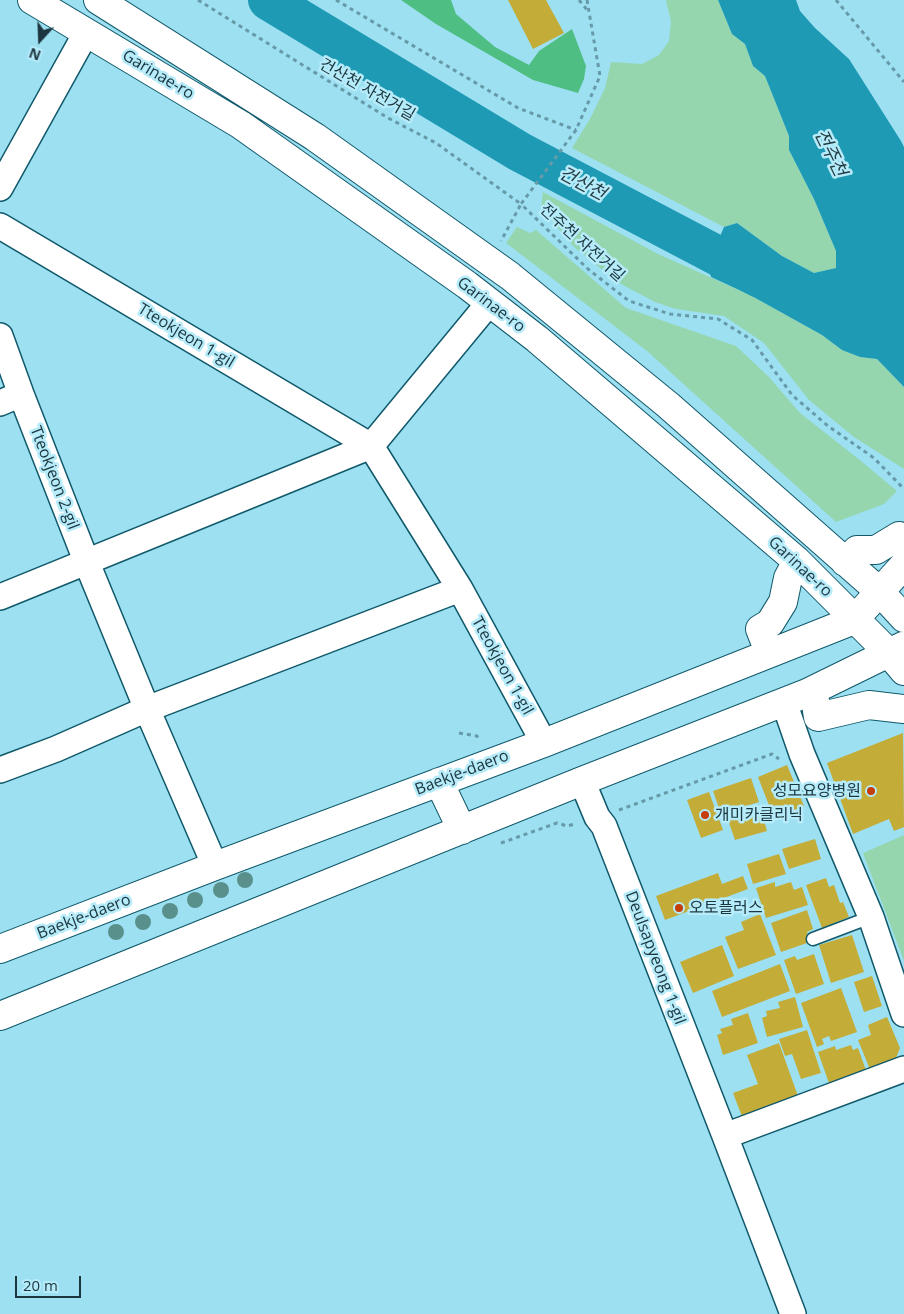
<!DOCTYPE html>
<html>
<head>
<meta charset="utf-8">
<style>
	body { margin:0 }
	#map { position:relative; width:904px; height:1314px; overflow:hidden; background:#9de0f2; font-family:"Open Sans",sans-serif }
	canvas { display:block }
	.north { position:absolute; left:15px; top:15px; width:50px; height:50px; -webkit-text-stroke:4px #b6ebfa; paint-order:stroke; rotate:200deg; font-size:14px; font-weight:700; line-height:20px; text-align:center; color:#1b363e }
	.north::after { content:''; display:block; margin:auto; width:18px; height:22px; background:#1b363e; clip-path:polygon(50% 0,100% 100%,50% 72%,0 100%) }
	.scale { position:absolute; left:15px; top:1276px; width:66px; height:22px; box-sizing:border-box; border:2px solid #1b363e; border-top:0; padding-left:6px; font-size:15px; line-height:18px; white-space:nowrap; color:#1b363e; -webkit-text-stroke:4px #b6ebfa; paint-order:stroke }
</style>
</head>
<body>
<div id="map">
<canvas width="904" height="1314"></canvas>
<div class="north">N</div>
<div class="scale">20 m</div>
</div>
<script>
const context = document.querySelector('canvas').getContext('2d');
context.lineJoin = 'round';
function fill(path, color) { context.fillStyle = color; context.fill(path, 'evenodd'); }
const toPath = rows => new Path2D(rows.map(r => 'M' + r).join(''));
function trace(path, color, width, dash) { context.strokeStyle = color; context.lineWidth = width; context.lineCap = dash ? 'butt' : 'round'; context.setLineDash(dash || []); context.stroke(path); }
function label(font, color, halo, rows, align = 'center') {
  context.font = font + ' "Open Sans","Noto Sans KR",sans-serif'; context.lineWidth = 5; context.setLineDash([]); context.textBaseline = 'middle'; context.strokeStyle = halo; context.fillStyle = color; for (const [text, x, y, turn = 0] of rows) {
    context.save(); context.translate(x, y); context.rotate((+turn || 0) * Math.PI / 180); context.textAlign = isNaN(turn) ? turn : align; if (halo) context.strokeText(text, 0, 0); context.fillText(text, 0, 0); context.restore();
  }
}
fill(toPath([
	[667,0,718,0,732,34,745,44,753,66,765,76,789,136,789,150,814,199,836,251,836,268,814,273,782,256,737,223,724,227,572,148,590,119,605,88,611,62,642,64,659,55,669,41,671,21,666,1],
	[543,192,658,254,750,295,822,335,842,350,860,357,877,359,904,387,904,469,854,437,809,400,764,343,724,316,676,309,655,302,619,283,574,247,541,208],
	[517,227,530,233,536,230,626,308,736,346,768,376,800,413,861,461,897,491,884,504,836,522,647,351,506,243],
	[904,835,904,961,863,853]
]), '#95d6af');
fill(toPath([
	[401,0,451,0,456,14,495,47,529,65,539,51,572,29,586,66,584,79,578,93,533,80,436,24]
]), '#4fbe83');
fill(toPath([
	[718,0,796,0,800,11,815,28,849,59,901,141,904,147,904,387,877,359,860,357,842,350,822,335,750,295,711,277,708,264,724,227,737,223,782,256,814,273,836,268,836,251,814,199,789,150,789,136,765,76,753,66,745,44,732,34]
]), '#1e9ab5');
trace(toPath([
	[268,0,520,152,760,278]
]), '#1e9ab5', 40);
fill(toPath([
	[508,0,546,0,564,33,533,49],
	[903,733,904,827,894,831,889,819,853,834,827,763],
	[787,765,804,806,774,818,758,777],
	[751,778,759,802,721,814,713,791],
	[709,792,723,830,701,838,687,800],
	[761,810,767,831,735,840,728,820],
	[815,839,821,859,789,869,782,849],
	[779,854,786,874,753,884,747,864],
	[718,873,722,884,743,876,748,889,665,920,656,896],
	[826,878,829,887,834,885,840,903,843,902,849,917,822,928,806,885],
	[775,882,775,887,791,882,794,890,802,887,808,905,766,918,756,888],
	[807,910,813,929,807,932,810,942,781,952,771,923],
	[760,914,776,955,738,969,725,937,744,930,741,922],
	[852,935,864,972,831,983,819,945],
	[722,945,734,976,693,993,680,962],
	[814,954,824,984,796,994,784,960,795,956,797,960],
	[780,964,790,991,722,1017,712,991],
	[872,976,882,1006,864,1012,854,982],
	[841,988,857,1032,831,1041,829,1036,822,1039,824,1044,817,1047,801,1003],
	[795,997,803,1027,767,1037,762,1018,767,1016,766,1011,780,1008,778,1002],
	[748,1013,758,1043,723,1055,717,1035,722,1033,720,1029,733,1025,731,1019],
	[887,1017,900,1048,894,1063,871,1072,858,1040,871,1035,868,1025],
	[807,1030,821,1073,801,1079,792,1054,785,1056,779,1039],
	[779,1043,799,1099,743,1119,733,1093,758,1084,747,1055],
	[851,1045,853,1050,858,1048,867,1073,830,1086,818,1052,835,1046,836,1050]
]), '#c4ac38');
const service = toPath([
	[813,939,871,917]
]);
const minor = toPath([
	[0,188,86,33],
	[0,226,371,446,460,589,544,743],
	[0,336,21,394,87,563,147,709,215,866],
	[0,403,21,394],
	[0,597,371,446,489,303],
	[784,702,802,754,871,917,904,1014],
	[0,770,56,749,147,709,460,589],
	[582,781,597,817,604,826,725,1136,793,1314],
	[725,1136,904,1069]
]);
const tertiary = toPath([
	[32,0,241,125,467,285,537,339,797,561,888,652,904,671],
	[98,0,315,137,510,276,668,405,880,592,904,618],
	[845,562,857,550,876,550,899,536,904,540],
	[769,652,760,629,770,623,783,602,788,578,797,561],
	[807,693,816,704,818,717,869,705,904,709],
	[439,782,462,830],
	[0,949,215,866,544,743,854,620,904,565],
	[0,1016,582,781,807,693,903,646]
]);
trace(service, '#10596a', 15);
trace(minor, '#10596a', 28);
trace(tertiary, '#10596a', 30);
trace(toPath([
	[198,0,388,118,436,143,521,204,501,241],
	[336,0,518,108,576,130],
	[579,0,588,11],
	[587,0,600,76,576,130,521,204,588,269,629,301,670,314,718,319,752,340,792,395,828,426,874,458,904,489],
	[836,0,904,82],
	[459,733,477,736,479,741],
	[619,810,772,754,779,759],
	[501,843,557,823,567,826,575,824]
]), '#679aa8', 3, [4, 4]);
trace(service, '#fff', 12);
trace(minor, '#fff', 25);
trace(tertiary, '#fff', 28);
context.fillStyle = '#59908b';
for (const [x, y] of [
	[245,880],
	[221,890],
	[195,900],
	[170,911],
	[143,922],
	[116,932]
]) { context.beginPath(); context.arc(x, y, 8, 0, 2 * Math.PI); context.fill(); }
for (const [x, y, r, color] of [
	[871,791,5,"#c53d08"],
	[705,815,5,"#c53d08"],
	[679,908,5,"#c53d08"]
]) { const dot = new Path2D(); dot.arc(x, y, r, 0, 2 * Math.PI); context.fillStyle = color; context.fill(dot); trace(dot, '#b6ebfa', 2); }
label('16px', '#1b363e', '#b6ebfa', [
	["Garinae-ro",158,75,31],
	["건산천 자전거길",367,90,30],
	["전주천 자전거길",582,243,42],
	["Garinae-ro",491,305,37],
	["Tteokjeon 1-gil",186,336,31],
	["Tteokjeon 2-gil",54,478,69],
	["Garinae-ro",800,567,43],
	["Tteokjeon 1-gil",502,666,61],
	["Baekje-daero",462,773,-21],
	["Baekje-daero",84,917,-21],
	["Deulsapyeong 1-gil",655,958,69]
]);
label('16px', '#1b363e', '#b6ebfa', [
	["성모요양병원",861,791,"right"],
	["개미카클리닉",715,815],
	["오토플러스",689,908]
], 'left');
label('italic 18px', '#243d44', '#b6ebfa', [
	["전주천",830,153,64],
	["건산천",582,184,28]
]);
</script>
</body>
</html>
